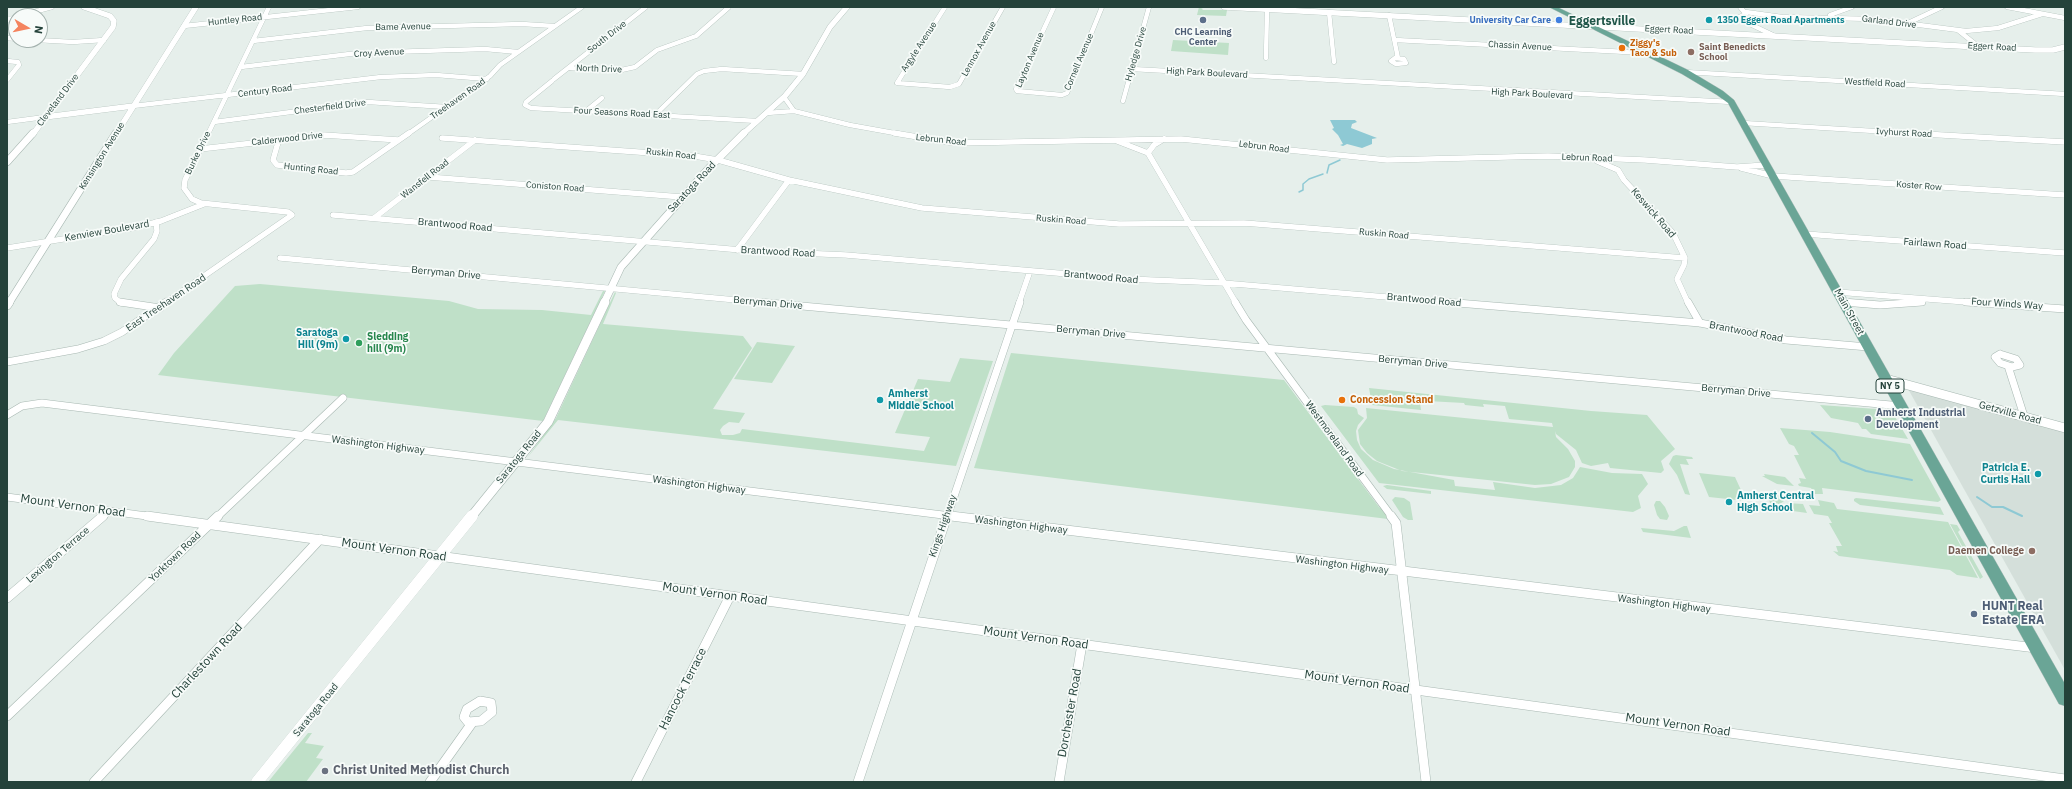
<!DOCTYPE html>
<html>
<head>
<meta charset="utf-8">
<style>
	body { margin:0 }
	#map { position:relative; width:2072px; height:789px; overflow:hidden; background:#e6efeb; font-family:"IBM Plex Sans",sans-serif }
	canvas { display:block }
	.frame { position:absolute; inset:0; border:8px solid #24423a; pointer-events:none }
	.north { position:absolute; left:8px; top:8px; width:40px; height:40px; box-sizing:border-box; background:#f7fbf9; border:1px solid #a3b1ad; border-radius:50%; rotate:99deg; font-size:11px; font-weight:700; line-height:16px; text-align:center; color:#24423a }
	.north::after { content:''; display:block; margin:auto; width:14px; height:18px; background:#f4845f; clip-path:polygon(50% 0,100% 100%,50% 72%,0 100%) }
</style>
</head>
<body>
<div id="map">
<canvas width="2072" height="789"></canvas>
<div class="frame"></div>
<div class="north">N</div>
</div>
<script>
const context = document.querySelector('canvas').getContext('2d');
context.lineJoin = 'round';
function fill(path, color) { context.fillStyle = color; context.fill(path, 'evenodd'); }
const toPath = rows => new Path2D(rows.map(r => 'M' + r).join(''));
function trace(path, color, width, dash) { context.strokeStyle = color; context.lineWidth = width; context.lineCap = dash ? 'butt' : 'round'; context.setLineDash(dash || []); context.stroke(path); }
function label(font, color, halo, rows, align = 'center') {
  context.font = font + ' "IBM Plex Sans",sans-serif'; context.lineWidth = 3.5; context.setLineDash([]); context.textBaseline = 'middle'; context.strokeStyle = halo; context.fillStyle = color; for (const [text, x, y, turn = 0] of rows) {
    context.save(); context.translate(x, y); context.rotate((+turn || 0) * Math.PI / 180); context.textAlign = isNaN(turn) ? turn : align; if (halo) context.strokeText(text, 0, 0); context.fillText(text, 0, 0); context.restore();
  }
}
fill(toPath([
	[1907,387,2065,431,2065,670]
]), '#d4dfda');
fill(toPath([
	[1199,7,1203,9,1202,10,1227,10,1226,16,1197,15],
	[1173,40,1229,43,1228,55,1171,51],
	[260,284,449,301,478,309,542,310,591,315,603,291,605,291,543,421,158,375,174,353,235,286],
	[615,292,616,293,603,324,743,336,752,348,713,409,745,413,739,423,729,422,723,426,720,430,722,435,733,435,740,433,742,429,924,451,930,437,895,433,918,379,950,382,960,358,993,361,956,466,558,420,527,458,556,418],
	[757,342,795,346,772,383,734,379],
	[1011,353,1284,380,1379,507,1387,512,1388,519,974,468],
	[1369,388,1591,411,1647,415,1675,449,1661,461,1664,470,1661,473,1610,468,1608,463,1591,466,1582,463,1576,450,1556,434,1555,431,1556,437,1568,449,1575,461,1575,467,1569,477,1551,484,1535,485,1402,471,1377,461,1367,453,1360,444,1358,430,1367,418,1366,408,1553,427,1552,423,1509,419,1505,406,1483,404,1484,407,1465,405,1464,403,1427,401,1427,403,1420,403,1421,410,1372,405],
	[1325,405,1354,407,1357,409,1358,414,1364,418,1358,425,1356,431,1357,440,1361,449,1373,460,1394,469,1454,480,1455,486,1495,490,1493,482,1535,488,1561,485,1573,478,1580,467,1612,473,1642,474,1648,484,1638,496,1641,508,1633,512,1379,483,1321,406],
	[1820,405,1891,410,1908,439,1871,434,1866,429,1862,429,1858,423,1831,418],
	[1780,428,1830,432,1910,444,1941,500,1938,502,1822,488,1823,494,1814,494,1811,488,1799,486,1798,484,1801,483,1799,478,1806,479,1794,455,1799,455,1794,446,1789,444],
	[1676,455,1692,457,1693,459,1686,459,1689,465,1680,464,1690,495,1685,494,1677,475,1669,464,1673,456],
	[1699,473,1735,477,1746,501,1709,497],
	[1764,474,1785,477,1794,486,1777,484,1762,476,1765,476],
	[1387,485,1431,491,1431,494,1387,489,1383,486],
	[1766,494,1781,495,1784,501,1773,509],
	[1395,497,1404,498,1410,502,1413,520,1408,520,1403,517,1392,500],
	[1856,498,1940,507,1944,515,1860,505,1854,501,1854,499],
	[1818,500,1834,503,1837,509,1948,522,1978,578,1957,575,1950,570,1839,556,1833,551,1838,552,1836,546,1842,546,1829,523,1832,523,1828,516,1814,514,1809,505,1820,506],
	[1656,501,1660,501,1665,507,1669,516,1667,520,1660,519,1657,515,1654,505],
	[1787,503,1803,504,1807,513,1779,509],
	[1950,524,1957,525,1960,530,1958,532,1983,577,1980,579],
	[1684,526,1687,526,1691,538,1643,532,1641,528,1674,531],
	[308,733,312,733,305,743,324,746,316,758,323,759,306,782,268,782]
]), '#bfe0c8');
fill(toPath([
	[1330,120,1355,120,1357,122,1352,124,1351,128,1377,138,1372,139,1372,144,1362,148,1347,144,1343,146,1340,145,1343,144,1338,135,1332,129,1334,128]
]), '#8ec9d4');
trace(toPath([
	[1327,173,1329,165,1340,160],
	[1299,192,1303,190,1303,184,1309,179,1323,174]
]), '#8ec9d4', 1.5);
trace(toPath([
	[1812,433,1835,452,1841,461,1866,471,1912,480],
	[1977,497,1992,507,2003,507,2022,516]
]), '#8ec9d4', 2);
const minorFar3 = toPath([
	[945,7,897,83,950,87,959,84,1003,7],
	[1054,7,1016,89,1017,91,1062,95,1067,93,1102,7],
	[1740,7,1746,14,1737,18,1775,36],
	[2007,7,2065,18],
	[1329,12,1334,62],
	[1746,12,1782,17,1873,19,1966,31,1998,28,2042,14],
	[1389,15,1398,58],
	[1830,15,1852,7],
	[19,16,52,7],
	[7,20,16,17],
	[1908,23,1942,7],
	[184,26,358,7],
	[1959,31,1979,47],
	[7,38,16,39],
	[36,40,73,42,104,40],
	[1395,40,1646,53],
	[253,41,367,28,522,24,554,26],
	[1266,58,1267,9],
	[1395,58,1404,59,1406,63,1396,64,1391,61,1395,58],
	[7,61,18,62,19,65,7,80],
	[241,67,358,53,485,49,518,52],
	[569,68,617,71,635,67,657,50,696,36,729,7],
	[1132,69,1731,102],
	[1685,72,2065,94],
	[554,79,646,7],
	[552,81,526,102,525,105,531,108,757,121],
	[784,97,794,111],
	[1123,101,1149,7],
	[133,106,381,77,436,75,487,79],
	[586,111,602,98],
	[767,113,794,111,850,125,900,134],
	[654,116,697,74,704,71,722,69,803,74],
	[7,122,45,117],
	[214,122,368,102,447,107],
	[1743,123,1923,134],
	[208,134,269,7],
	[408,134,490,76,500,65,582,7]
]);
const minorFar2 = toPath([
	[894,133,954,143,1181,139,1387,160,1548,156,1645,160,1737,167,1766,165],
	[1906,133,2065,142],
	[442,138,694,156,718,160,789,180,922,208,1119,224,1244,223,1685,258],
	[279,139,273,160,277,165,346,173,353,172,409,133],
	[1117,141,1148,153,1236,303],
	[200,149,324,135,399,140],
	[1148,153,1154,145,1164,139],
	[1597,161,1618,170,1624,180,1673,233,1685,258,1684,265,1677,279,1688,303],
	[1741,168,1773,176,2065,195],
	[428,177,682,197],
	[333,215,753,251,846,255,1127,279,1223,283,1457,303],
	[374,218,475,140],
	[1805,234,2065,253],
	[7,248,138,227,161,221,204,204],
	[737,250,789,180],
	[280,258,769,303],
	[1837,292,1979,303],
	[1843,302,1850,303],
	[121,303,115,298,114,294,121,279,154,239,157,231,156,222],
	[165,303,292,215,288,212,201,203,192,199,184,188,185,180,208,133],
	[1019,303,1030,271],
	[1914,303,1922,302]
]);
const minorFar1 = toPath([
	[120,302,160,308],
	[758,302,1902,406],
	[1235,302,1246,320,1392,517],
	[1445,302,1700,323,1786,340,1868,347],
	[1688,302,1700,323],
	[1843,302,1880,305,1922,302],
	[1966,302,2065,309],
	[2000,354,2016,359,2020,365,2012,367,2000,363,1995,357,2000,354],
	[7,362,78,349,104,341,122,332,166,302],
	[2008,366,2024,416],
	[7,415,22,406,42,403,959,517],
	[7,497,154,517],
	[102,517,109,511],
	[217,517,343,398],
	[947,517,1020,302]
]);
const minor = toPath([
	[147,516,2065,779],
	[951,516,2036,648],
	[1391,516,1396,523,1426,782],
	[7,598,103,516],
	[480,701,491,703,492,712,481,721,468,722,464,717,467,709,480,701],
	[7,716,218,516],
	[94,782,320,539],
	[430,782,472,723],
	[636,782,730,596],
	[858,782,947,516],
	[1059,782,1082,644]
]);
const tertiaryFar3 = toPath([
	[1224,7,2035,50,2053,50,2065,47],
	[45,117,133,106],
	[33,134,113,27,114,21,110,16,84,7],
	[116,134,196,7],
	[743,134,785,96,803,74,830,27,847,7]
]);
const tertiaryFar2 = toPath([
	[7,162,33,133],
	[9,303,116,133],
	[604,303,621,267,710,167,744,133]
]);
const tertiaryFar1 = toPath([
	[7,305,9,302],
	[1886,379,2065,428],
	[471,517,548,422,605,302]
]);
const tertiary = toPath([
	[257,782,472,516]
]);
const primary = toPath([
	[1549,7,1557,7,1688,70,1723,91,1734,100,2065,684,2065,706,2059,704,1728,103,1717,95,1682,74,1549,7]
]);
trace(minorFar3, '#a8b8b2', 5);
trace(minorFar2, '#a8b8b2', 6);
trace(minorFar1, '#a8b8b2', 8);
trace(minor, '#a8b8b2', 10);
trace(tertiaryFar3, '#a8b8b2', 6);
trace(tertiaryFar2, '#a8b8b2', 8);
trace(tertiaryFar1, '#a8b8b2', 10);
trace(tertiary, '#a8b8b2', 12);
trace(primary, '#c2cac8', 1);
trace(minorFar3, '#fff', 4.5);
trace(minorFar2, '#fff', 5.5);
trace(minorFar1, '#fff', 7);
trace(minor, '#fff', 9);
trace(tertiaryFar3, '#fff', 5.5);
trace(tertiaryFar2, '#fff', 7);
trace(tertiaryFar1, '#fff', 9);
trace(tertiary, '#fff', 12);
fill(primary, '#6aa596');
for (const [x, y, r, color] of [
	[1203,20,4,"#5c6f8a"],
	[1559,20,4,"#3f7fe0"],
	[1709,20,4,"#0f9aa8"],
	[1622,48,4,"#e8710a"],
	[1691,52,4,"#8d6e63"],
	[346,339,4,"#0f9aa8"],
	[359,343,4,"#2e9e5b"],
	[880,400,4,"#0f9aa8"],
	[1342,400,4,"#e8710a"],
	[1868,419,4,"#5c6f8a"],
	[2038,474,4,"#0f9aa8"],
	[1729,502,4,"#0f9aa8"],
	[2032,551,4,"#8d6e63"],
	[1974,614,4,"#5c6f8a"],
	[325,771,4,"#6b7280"]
]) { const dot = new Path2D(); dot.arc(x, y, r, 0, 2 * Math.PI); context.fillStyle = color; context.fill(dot); trace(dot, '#f7fbf9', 1.5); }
label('9px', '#24423a', '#f7fbf9', [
	["Huntley Road",235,20,-6],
	["Garland Drive",1889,22,7],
	["Bame Avenue",403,27,-1],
	["Eggert Road",1669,30,3],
	["South Drive",607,37,-38],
	["Chassin Avenue",1520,46,3],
	["Argyle Avenue",919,47,-57],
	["Eggert Road",1992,47,3],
	["Lennox Avenue",979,49,-61],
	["Croy Avenue",379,53,-3],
	["Hyledge Drive",1136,54,-74],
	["Layton Avenue",1030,60,-67],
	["Cornell Avenue",1079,62,-67],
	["North Drive",599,69,2],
	["High Park Boulevard",1207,73,3],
	["Westfield Road",1875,83,3],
	["Century Road",265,91,-7],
	["High Park Boulevard",1532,94,3],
	["Treehaven Road",458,99,-35],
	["Cleveland Drive",58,100,-53],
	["Chesterfield Drive",330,107,-7],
	["Four Seasons Road East",622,113,3],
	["Ivyhurst Road",1904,133,3],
	["Calderwood Drive",287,139,-6],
	["Lebrun Road",941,140,6],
	["Lebrun Road",1264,147,7],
	["Burke Drive",198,153,-64],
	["Ruskin Road",671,154,6],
	["Kensington Avenue",102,156,-58],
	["Lebrun Road",1587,158,2],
	["Hunting Road",311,169,6],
	["Wansfell Road",425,179,-38],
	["Koster Row",1919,186,4],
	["Coniston Road",555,187,4],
	["Ruskin Road",1061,220,4],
	["Ruskin Road",1384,234,5]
]);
label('bold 9px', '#366cbe', '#f7fbf9', [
	["University Car Care",1551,20]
], 'right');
label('bold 9px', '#0d838f', '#f7fbf9', [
	["1350 Eggert Road Apartments",1717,20]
], 'left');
label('bold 9px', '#4e5e75', '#f7fbf9', [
	["CHC Learning",1203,32],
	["Center",1203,42]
]);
label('bold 9px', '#c56008', '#f7fbf9', [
	["Ziggy's",1630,43],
	["Taco & Sub",1630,53]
], 'left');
label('bold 9px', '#785e54', '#f7fbf9', [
	["Saint Benedicts",1699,47],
	["School",1699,57]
], 'left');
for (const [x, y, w] of [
	[1890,386,28]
]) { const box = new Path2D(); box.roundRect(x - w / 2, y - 7, w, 14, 3); context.fillStyle = '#f7fbf9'; context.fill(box); trace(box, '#24423a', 1); }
label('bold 9px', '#24423a', null, [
	["NY 5",1890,386]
]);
label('10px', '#24423a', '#f7fbf9', [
	["Saratoga Road",692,187,-47],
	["Keswick Road",1653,213,49],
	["Brantwood Road",455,225,5],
	["Kenview Boulevard",107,231,-10],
	["Fairlawn Road",1935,244,4],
	["Brantwood Road",778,252,3],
	["Berryman Drive",446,273,5],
	["Brantwood Road",1101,277,5],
	["Brantwood Road",1424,300,5],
	["East Treehaven Road",166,303,-34],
	["Berryman Drive",768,303,5],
	["Four Winds Way",2007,304,4],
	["Main Street",1849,312,61],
	["Berryman Drive",1091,332,5],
	["Brantwood Road",1746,332,11],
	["Berryman Drive",1413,362,5],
	["Berryman Drive",1736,391,5],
	["Getzville Road",2010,413,15],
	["Westmoreland Road",1334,439,54],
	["Washington Highway",378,445,7],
	["Saratoga Road",519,457,-51],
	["Washington Highway",699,485,7],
	["Washington Highway",1021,525,7],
	["Kings Highway",943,526,-71],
	["Lexington Terrace",58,555,-41],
	["Yorktown Road",175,557,-44],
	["Washington Highway",1342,565,7],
	["Washington Highway",1664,604,7],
	["Saratoga Road",316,710,-51]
]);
label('bold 10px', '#0d838f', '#f7fbf9', [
	["Saratoga",338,333],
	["Hill (9m)",338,345],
	["Amherst",888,394,"left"],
	["Middle School",888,406,"left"],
	["Patricia E.",2030,468],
	["Curtis Hall",2030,480],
	["Amherst Central",1737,496,"left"],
	["High School",1737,508,"left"]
], 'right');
label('bold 10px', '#27864d', '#f7fbf9', [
	["Sledding",367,337],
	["hill (9m)",367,349]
], 'left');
label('bold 10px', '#c56008', '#f7fbf9', [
	["Concession Stand",1350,400]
], 'left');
label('bold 10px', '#4e5e75', '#f7fbf9', [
	["Amherst Industrial",1876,413],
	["Development",1876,425]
], 'left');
label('bold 10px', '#785e54', '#f7fbf9', [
	["Daemen College",2024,551]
], 'right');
label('bold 12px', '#1f5548', '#f7fbf9', [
	["Eggertsville",1602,22]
]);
label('12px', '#24423a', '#f7fbf9', [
	["Mount Vernon Road",73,506,8],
	["Mount Vernon Road",394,550,8],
	["Mount Vernon Road",715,594,8],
	["Mount Vernon Road",1036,638,8],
	["Charlestown Road",207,661,-47],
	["Mount Vernon Road",1357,682,8],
	["Hancock Terrace",683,689,-63],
	["Dorchester Road",1070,713,-80],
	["Mount Vernon Road",1678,725,8]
]);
label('bold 12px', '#4e5e75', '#f7fbf9', [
	["HUNT Real",1982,607],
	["Estate ERA",1982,621]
], 'left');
label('bold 12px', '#5b616d', '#f7fbf9', [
	["Christ United Methodist Church",333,771]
], 'left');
</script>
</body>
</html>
